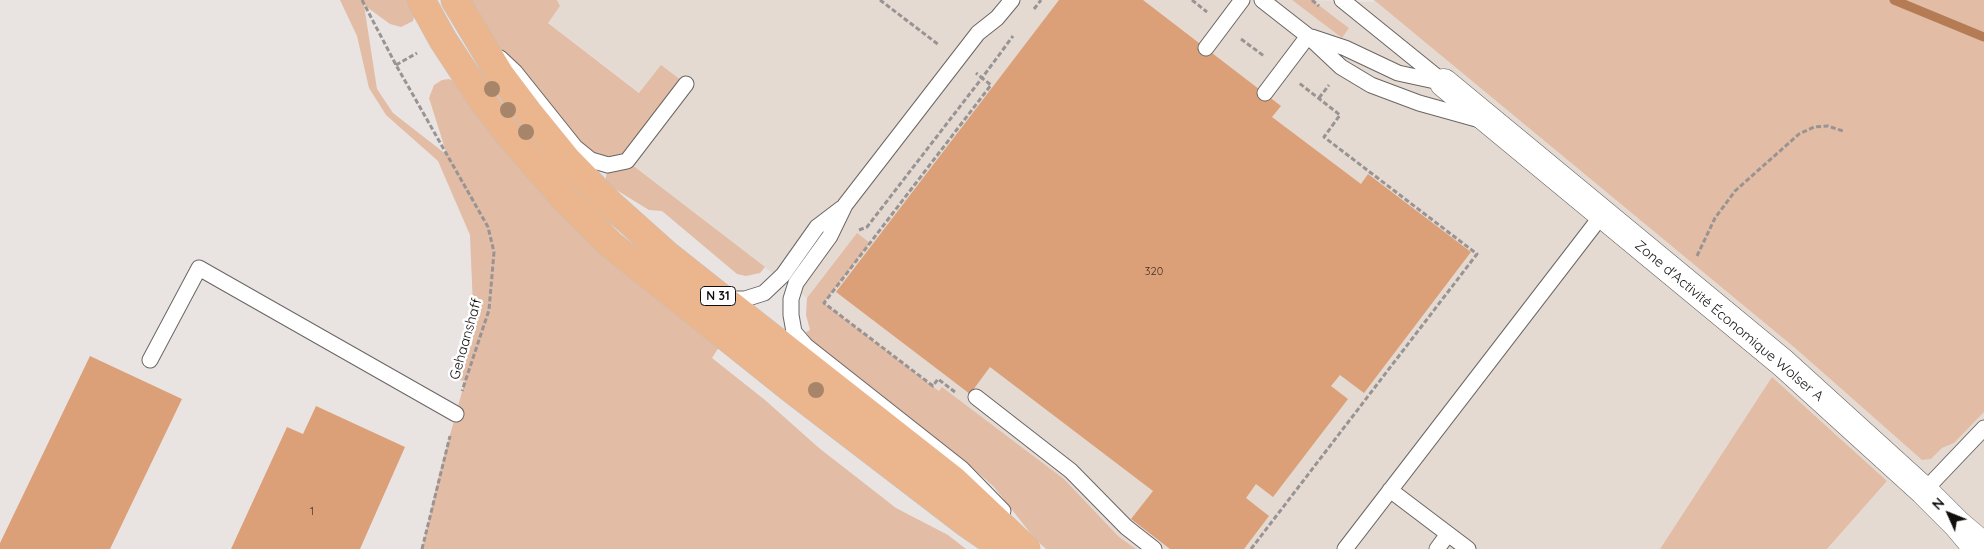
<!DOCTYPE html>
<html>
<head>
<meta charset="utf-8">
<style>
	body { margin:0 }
	#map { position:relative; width:1984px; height:549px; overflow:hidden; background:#e9e4e2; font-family:Quicksand,sans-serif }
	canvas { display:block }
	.north { position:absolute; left:1924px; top:489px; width:50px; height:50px; -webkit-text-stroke:4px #fff; paint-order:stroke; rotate:314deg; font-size:14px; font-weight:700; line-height:20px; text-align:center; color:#100f0e }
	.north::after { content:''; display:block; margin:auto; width:18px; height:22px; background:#100f0e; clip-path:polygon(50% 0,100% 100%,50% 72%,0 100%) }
</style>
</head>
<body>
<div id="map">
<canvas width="1984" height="549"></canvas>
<div class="north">N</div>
</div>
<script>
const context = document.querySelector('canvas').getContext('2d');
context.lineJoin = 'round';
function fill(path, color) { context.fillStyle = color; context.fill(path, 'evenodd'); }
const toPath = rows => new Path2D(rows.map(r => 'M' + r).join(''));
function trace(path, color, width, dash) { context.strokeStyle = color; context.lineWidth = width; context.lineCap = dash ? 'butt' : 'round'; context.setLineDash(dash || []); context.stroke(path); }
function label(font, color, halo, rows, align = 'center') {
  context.font = font + ' Quicksand,sans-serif'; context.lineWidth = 5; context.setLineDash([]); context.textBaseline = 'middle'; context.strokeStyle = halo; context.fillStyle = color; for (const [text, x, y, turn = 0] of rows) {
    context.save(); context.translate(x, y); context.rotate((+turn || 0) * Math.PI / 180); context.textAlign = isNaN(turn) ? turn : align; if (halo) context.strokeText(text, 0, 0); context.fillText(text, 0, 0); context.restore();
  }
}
fill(toPath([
	[557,0,1292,0,1342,38,1349,28,1312,0,1372,2,1374,0,1795,348,1922,460,1931,459,1942,448,1954,443,1984,412,1984,549,1827,549,1887,481,1772,378,1660,549,1136,549,1118,536,1064,479,943,388,940,391,824,303,870,243,857,234,807,298,741,250,627,161,640,93,547,22,560,6]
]), '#e5dad2');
fill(toPath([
	[340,0,411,0,416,8,413,21,401,27,390,24,364,5,377,89,393,113,447,155,429,98,434,85,442,80,449,79,458,83,590,241,675,314,719,347,712,358,765,400,819,448,896,508,948,535,966,549,422,549,440,471,465,381,453,379,473,307,470,235,438,161,386,115,369,88,357,36],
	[469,0,557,0,560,6,548,23,639,93,661,65,686,84,627,161,765,267,760,273,746,276,737,274,662,211,649,210,605,183,608,165,591,160,515,72],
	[1292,0,1312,0,1349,28,1342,38],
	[1374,0,1984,0,1984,412,1954,443,1942,448,1931,459,1922,460,1795,348],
	[857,233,870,243,824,303,939,391,942,387,1064,479,1118,536,1136,549,1046,549,1035,539,994,487,966,462,810,339,806,332,810,330,806,315,807,298],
	[1772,377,1887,481,1827,549,1660,549]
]), '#e2bca4');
trace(toPath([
	[1894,0,1984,37]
]), '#b47b54', 9);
fill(toPath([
	[1059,0,1143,0,1281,106,1272,117,1361,184,1368,174,1471,252,1364,393,1340,375,1331,386,1348,399,1273,497,1256,484,1246,498,1269,516,1244,549,1170,549,1131,519,1153,491,990,367,970,394,836,292],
	[90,356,182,399,110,549,0,549,0,543],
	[316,406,405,447,360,549,231,549,287,427,303,434]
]), '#dba078');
const service = toPath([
	[1262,0,1308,36,1341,67,1371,85,1419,103,1480,120],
	[1342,0,1441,80],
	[1312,37,1345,48,1398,73,1444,83],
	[1206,48,1242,0],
	[500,58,515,72,575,147,591,160,608,165,627,161,686,84],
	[1265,93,1308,36],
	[724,299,745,299,764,293,783,275,817,227,842,208],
	[150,360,199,268,456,414],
	[976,397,1071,471,1126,527,1154,549],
	[1390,490,1468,549],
	[1924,491,1984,428],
	[1003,511,962,469,806,346,794,332,791,315,791,299,796,283,830,236,845,205,978,33,997,18,1012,0],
	[1345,549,1602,215],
	[1437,549,1448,534]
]);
const minor = toPath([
	[1444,83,1783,363,1924,491,1957,524],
	[1978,549,1957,524,1984,547]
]);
const primary = toPath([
	[421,0,443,40,485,104,513,140,564,198,610,244,794,391,965,522,1004,549],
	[455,0,500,75,528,112,567,160,609,203,666,254,734,308,953,480,1026,549]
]);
trace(service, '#6a6664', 17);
trace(minor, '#6a6664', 29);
trace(primary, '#c1c1c0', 29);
trace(toPath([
	[362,0,396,65,488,227,494,252,489,310,462,391],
	[880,0,939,45],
	[1192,0,1207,12],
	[1312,0,1319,6],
	[1034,9,1041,0],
	[1241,39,1264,56],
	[396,65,417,53],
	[1319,98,1329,85],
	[859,230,867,227,982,78,976,73],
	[1697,256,1715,218,1735,191,1799,134,1814,127,1828,126,1843,131],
	[955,392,938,379,933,386,824,303,991,85,982,78,1013,36],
	[422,549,450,436],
	[1251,549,1477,254,1324,137,1340,115,1299,83]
]), '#989493', 3, [5, 2.5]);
trace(service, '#fff', 15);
trace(minor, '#fff', 28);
trace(primary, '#ebb68e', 28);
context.fillStyle = '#a6856a';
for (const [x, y] of [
	[492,89],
	[508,110],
	[526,132],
	[816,390]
]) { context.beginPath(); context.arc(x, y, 8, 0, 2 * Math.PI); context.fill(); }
label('11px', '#433328', null, [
	["320",1154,272],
	["1",312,512]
]);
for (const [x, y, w] of [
	[718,296,35]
]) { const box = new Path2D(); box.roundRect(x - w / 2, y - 9.5, w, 19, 4); context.fillStyle = '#fff'; context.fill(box); trace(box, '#100f0e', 1); }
label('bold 12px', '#100f0e', null, [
	["N 31",718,296]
]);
label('14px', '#100f0e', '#fff', [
	["Zone d'Activité Économique Wolser A",1729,321,40],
	["Gehaanshaff",466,339,-74]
]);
</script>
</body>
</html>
